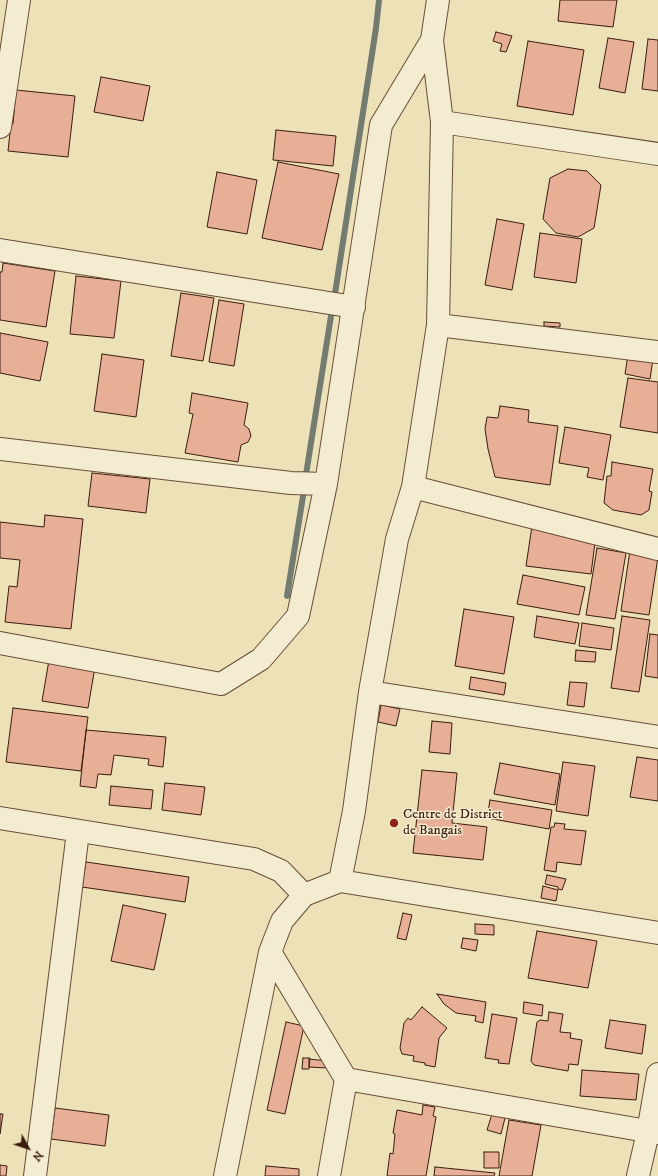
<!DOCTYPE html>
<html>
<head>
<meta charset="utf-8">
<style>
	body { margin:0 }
	#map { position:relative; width:658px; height:1176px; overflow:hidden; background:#ede1b8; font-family:"IM FELL DW Pica",serif }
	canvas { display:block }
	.north { position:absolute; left:8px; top:1128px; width:40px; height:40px; -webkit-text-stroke:3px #f3ecd1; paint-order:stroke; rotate:130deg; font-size:11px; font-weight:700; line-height:16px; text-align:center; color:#3b1c0e }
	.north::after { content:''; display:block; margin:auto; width:14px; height:18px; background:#3b1c0e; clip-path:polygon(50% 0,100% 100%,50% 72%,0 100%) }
</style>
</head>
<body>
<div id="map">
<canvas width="658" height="1176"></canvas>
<div class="north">N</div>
</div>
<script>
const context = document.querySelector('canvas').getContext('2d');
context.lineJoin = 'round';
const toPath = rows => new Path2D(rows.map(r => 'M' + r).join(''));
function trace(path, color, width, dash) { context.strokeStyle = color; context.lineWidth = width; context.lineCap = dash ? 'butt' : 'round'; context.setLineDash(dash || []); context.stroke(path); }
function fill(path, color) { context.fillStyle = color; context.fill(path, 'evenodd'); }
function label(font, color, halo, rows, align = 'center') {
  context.font = font + ' "IM FELL DW Pica",serif'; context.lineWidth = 3; context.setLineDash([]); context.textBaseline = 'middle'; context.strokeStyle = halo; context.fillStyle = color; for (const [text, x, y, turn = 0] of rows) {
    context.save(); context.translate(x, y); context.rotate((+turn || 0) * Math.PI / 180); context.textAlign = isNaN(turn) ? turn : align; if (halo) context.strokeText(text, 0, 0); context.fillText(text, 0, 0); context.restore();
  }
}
trace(toPath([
	[334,300,376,28,379,0],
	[305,481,331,316],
	[287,596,304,490]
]), '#747c72', 6);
const building = toPath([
	[560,0,617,0,613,27,558,21,560,0],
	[496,32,512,36,506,52,500,51,502,44,493,41,496,32],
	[608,38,634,42,625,93,599,88,608,38],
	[648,39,658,40,658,91,642,89,648,39],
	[528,41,584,50,573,115,517,106,528,41],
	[101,77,150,86,143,121,94,112,101,77],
	[16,90,75,96,68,157,8,151,11,124,13,124,16,90],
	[276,130,336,136,333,166,273,160,276,130],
	[278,162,339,174,322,250,262,238,278,162],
	[568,169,587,171,601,185,594,228,578,237,556,233,543,219,550,178,568,169],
	[217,172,257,180,247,234,207,227,217,172],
	[497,219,524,224,512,290,485,285,497,219],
	[540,233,582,239,576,283,534,277,540,233],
	[3,263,55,271,46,327,0,320,0,272,2,272,3,263],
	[76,276,121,281,114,338,70,334,76,276],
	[181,293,214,298,203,361,171,356,181,293],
	[219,300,244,304,234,366,209,362,219,300],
	[544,322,560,323,560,327,544,326,544,322],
	[0,333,48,342,40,381,0,373,0,333],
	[102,354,144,360,136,417,94,411,102,354],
	[628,355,653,359,650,379,625,374,628,355],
	[628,378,658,382,658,433,620,427,628,378],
	[192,393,248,403,244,425,249,429,251,436,248,442,241,445,238,462,185,453,193,414,189,413,192,393],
	[500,406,529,410,528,422,558,426,550,485,495,477,488,449,485,429,487,417,498,418,500,406],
	[565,427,611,435,603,480,587,477,589,468,559,463,565,427],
	[612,462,653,469,649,491,652,492,649,510,641,515,613,510,604,503,607,476,611,476,612,462],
	[92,473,150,479,146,513,88,506,92,473],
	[45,515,83,519,71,629,5,622,9,586,17,587,20,560,0,558,0,522,44,527,45,515],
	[532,526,596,535,591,574,526,566,532,526],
	[597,548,626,553,615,619,586,615,597,548],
	[630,550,658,557,649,615,621,611,630,550],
	[523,575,585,587,579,615,517,604,523,575],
	[464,609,514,617,504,674,455,666,464,609],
	[537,616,579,623,575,644,534,637,537,616],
	[622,616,650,620,639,692,611,688,622,616],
	[582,623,614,628,611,650,579,646,582,623],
	[650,634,658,635,658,678,645,676,650,634],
	[576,650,596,652,595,662,575,661,576,650],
	[49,660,95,667,88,708,42,701,49,660],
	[471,677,506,683,504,695,469,689,471,677],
	[570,682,587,683,584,707,567,705,570,682],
	[381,705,400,709,396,726,378,722,381,705],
	[13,708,88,717,81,771,6,762,13,708],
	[432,721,452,723,450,754,429,752,432,721],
	[86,730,166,737,163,767,148,765,149,759,114,755,111,775,98,774,96,788,80,786,86,730],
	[637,757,658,760,658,801,630,797,637,757],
	[563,762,595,766,588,816,556,811,563,762],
	[500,763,560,774,555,805,494,794,500,763],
	[422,770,457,773,452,823,487,827,483,860,413,853,422,770],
	[165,783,205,787,201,815,162,810,165,783],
	[111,786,153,790,151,809,109,805,111,786],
	[490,800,552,810,549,829,487,818,490,800],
	[555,823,565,824,564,829,586,831,581,865,557,862,556,872,544,870,551,827,554,827,555,823],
	[86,862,189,877,185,902,82,887,86,862],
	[547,875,566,879,562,890,558,889,558,887,545,884,547,875],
	[543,886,558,890,556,901,541,898,543,886],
	[123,905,166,914,154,970,111,961,123,905],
	[403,913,412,915,406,940,397,938,403,913],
	[475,924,494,925,494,935,475,934,475,924],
	[537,931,597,941,588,988,528,978,537,931],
	[463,938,478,940,476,951,461,948,463,938],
	[437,994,486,1002,483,1023,475,1021,476,1016,456,1013,444,1004,437,994],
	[524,1002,543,1005,542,1016,523,1013,524,1002],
	[422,1007,447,1028,439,1038,435,1067,425,1065,425,1063,413,1061,414,1056,402,1054,400,1048,404,1023,408,1018,411,1020,422,1007],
	[549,1012,563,1014,560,1032,571,1033,570,1038,582,1040,578,1065,569,1064,568,1071,534,1065,531,1061,537,1022,540,1020,548,1021,549,1012],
	[492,1014,517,1018,509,1064,498,1063,499,1060,485,1058,492,1014],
	[610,1020,646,1025,642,1054,605,1048,610,1020],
	[286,1022,304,1026,285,1114,267,1110,286,1022],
	[303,1058,310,1058,309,1069,302,1069,303,1058],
	[309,1059,327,1061,327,1068,309,1067,309,1059],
	[582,1070,639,1074,636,1100,580,1096,582,1070],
	[423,1105,435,1107,433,1116,436,1117,426,1176,387,1176,390,1153,393,1154,395,1134,393,1133,397,1110,422,1115,423,1105],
	[55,1108,109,1115,105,1146,51,1139,55,1108],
	[0,1114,3,1114,0,1134,0,1114],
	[492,1114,505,1118,501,1134,487,1130,492,1114],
	[509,1120,541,1125,532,1176,499,1176,509,1120],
	[484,1152,499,1152,499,1168,484,1168,484,1152],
	[0,1165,7,1166,6,1176,0,1176,0,1165],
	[266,1166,299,1169,299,1176,265,1176,266,1166],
	[435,1167,495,1173,494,1176,434,1176,435,1167]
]);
fill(building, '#e7af95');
trace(building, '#3b1c0e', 1);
const minor = toPath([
	[442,122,658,154],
	[0,127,19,0],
	[0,250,354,307],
	[438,325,658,352],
	[0,449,291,483,326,484],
	[413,487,658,549],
	[0,643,221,684,261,659,298,616,326,484,381,125,432,40],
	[370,692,658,737],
	[0,818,254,859,281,871,304,895],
	[340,881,658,933],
	[270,952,346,1079],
	[35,1176,78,832],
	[225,1176,270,952,282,921,304,895,340,881,354,811,370,692,397,539,413,487,438,325,442,122,432,40,438,0],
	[329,1176,346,1079,658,1133],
	[638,1176,648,1132,658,1074]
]);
trace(minor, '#684d38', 24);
trace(minor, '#f3ecd1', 22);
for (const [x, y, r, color] of [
	[394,823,5,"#8f2418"]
]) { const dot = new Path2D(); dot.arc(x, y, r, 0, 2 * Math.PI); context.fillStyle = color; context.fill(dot); trace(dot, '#f3ecd1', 1.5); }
label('14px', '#3b1c0e', '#f3ecd1', [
	["Centre de District",403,815],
	["de Bangais",403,831]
], 'left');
</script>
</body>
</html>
